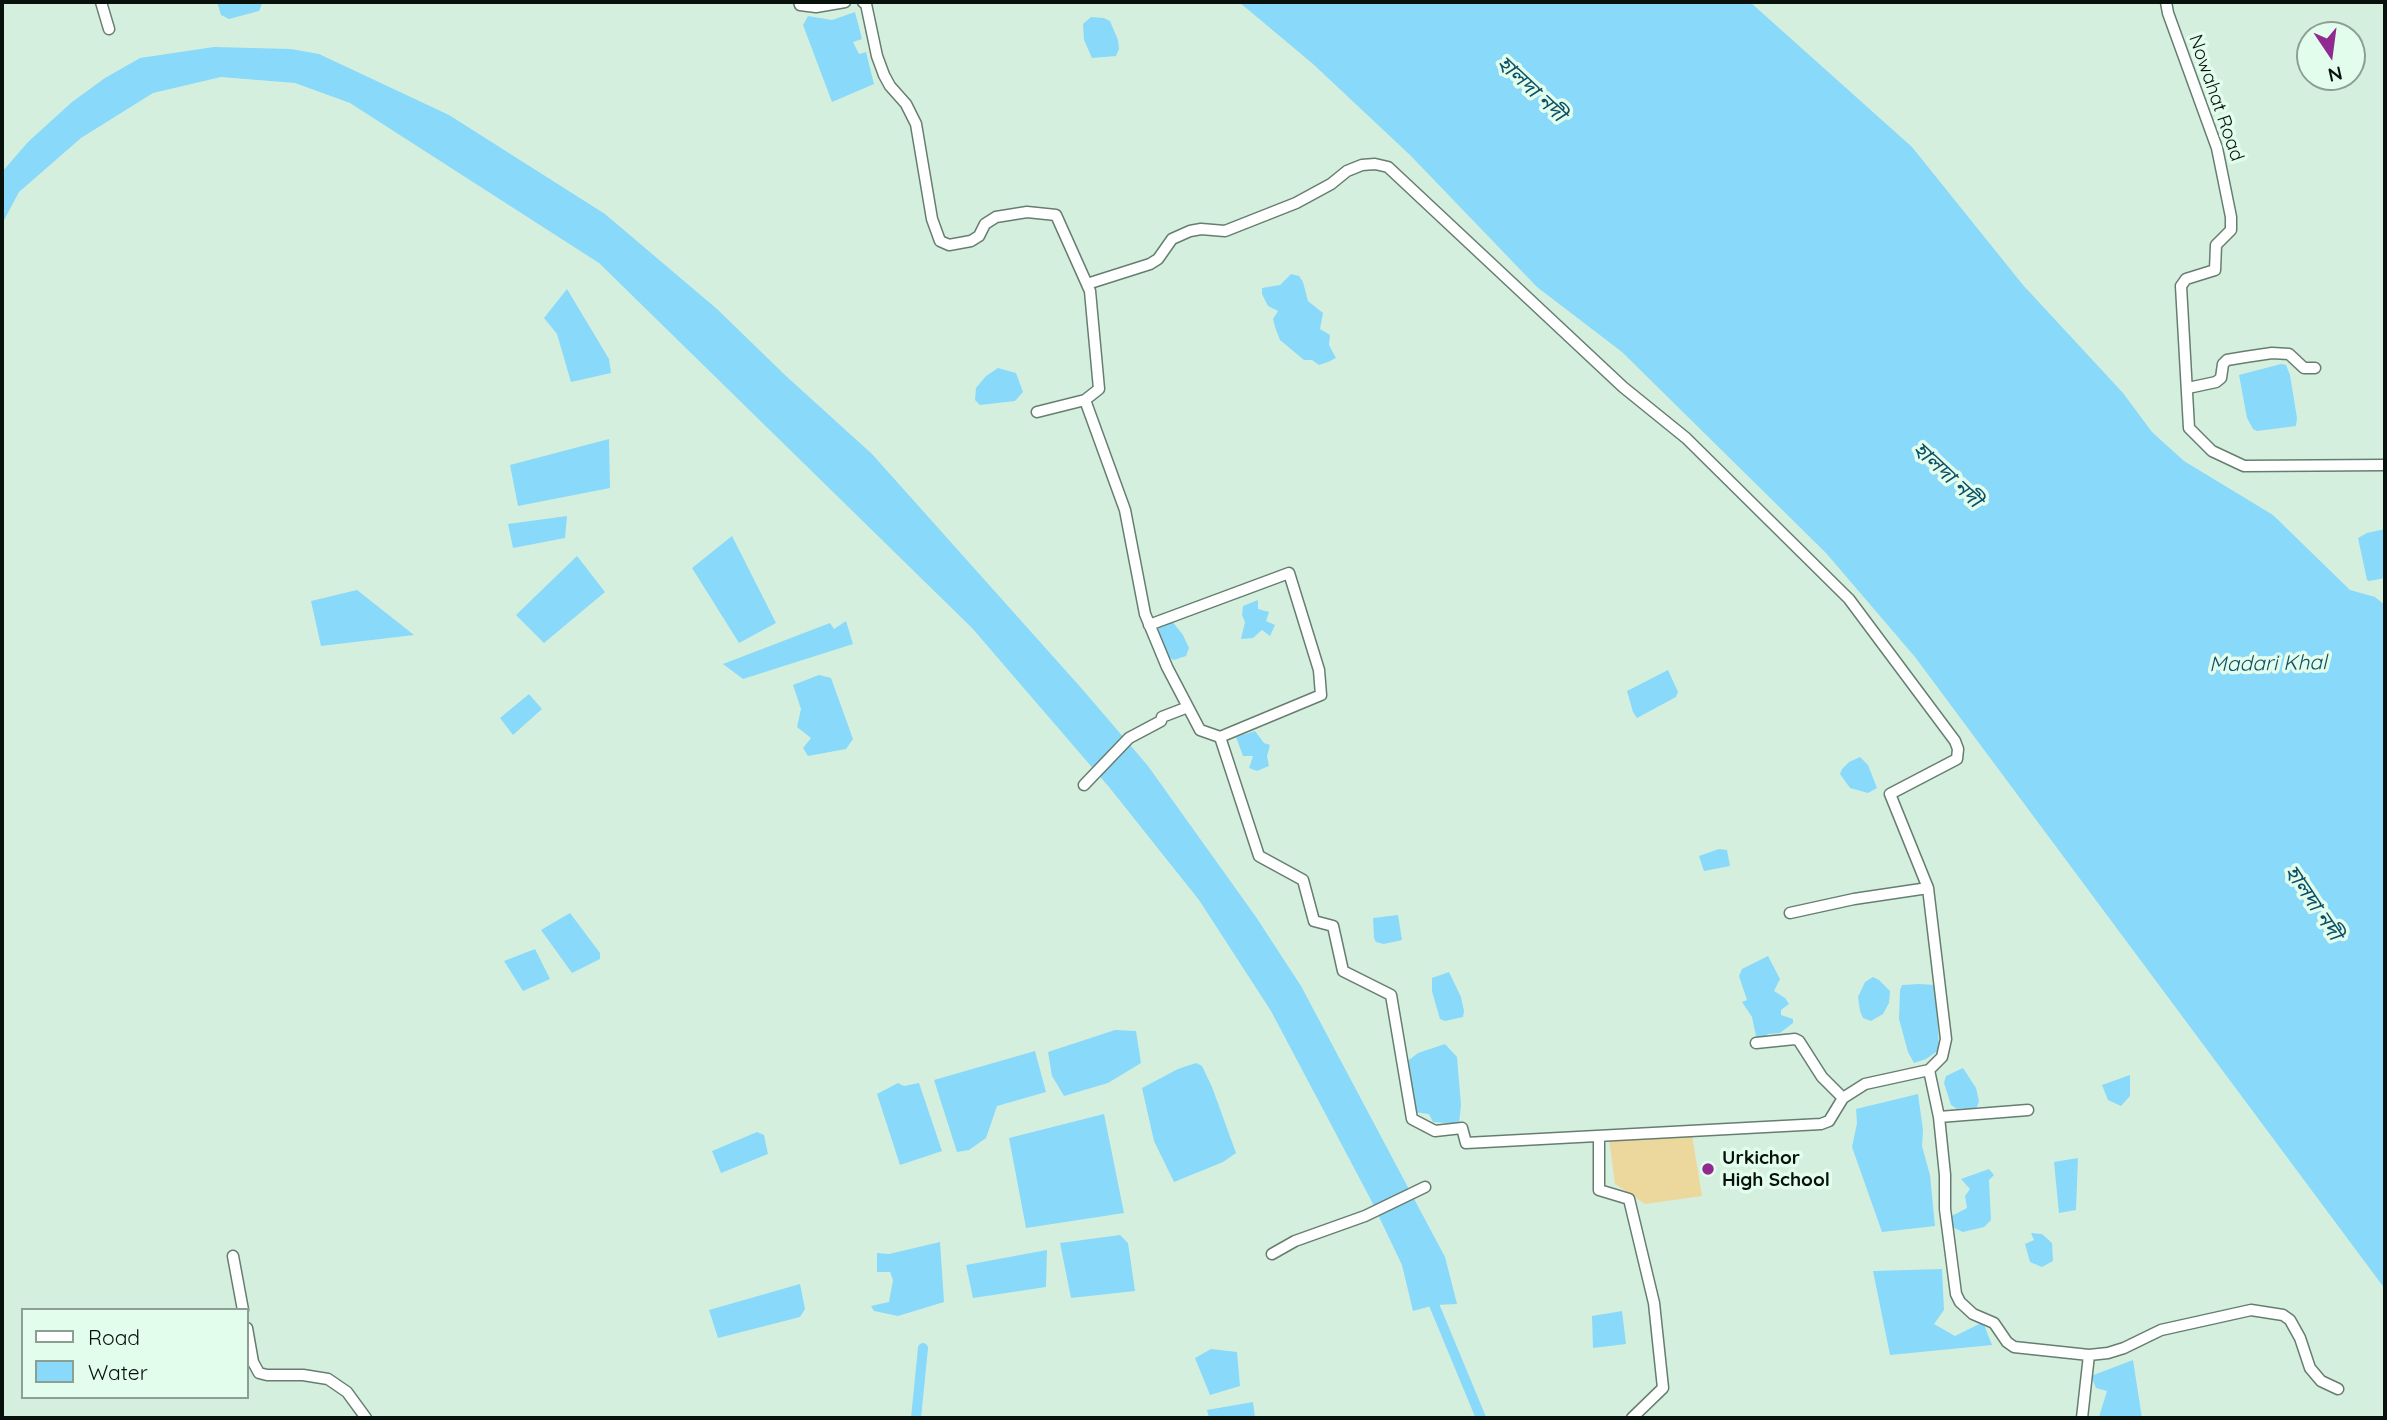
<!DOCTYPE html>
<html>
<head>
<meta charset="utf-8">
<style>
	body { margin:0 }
	#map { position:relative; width:2387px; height:1420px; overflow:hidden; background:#d5efdf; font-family:Quicksand,sans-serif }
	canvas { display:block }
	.frame { position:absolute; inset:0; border:4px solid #08110c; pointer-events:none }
	.legend { position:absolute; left:21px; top:1308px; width:228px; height:91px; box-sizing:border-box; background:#e2fdec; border:2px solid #8b9f92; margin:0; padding:9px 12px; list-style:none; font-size:21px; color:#08110c }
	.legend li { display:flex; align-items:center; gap:14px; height:35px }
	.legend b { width:35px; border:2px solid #8b9f92 }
	.north { position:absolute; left:2296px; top:21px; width:70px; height:70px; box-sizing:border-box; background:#e2fdec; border:2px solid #8b9f92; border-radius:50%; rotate:167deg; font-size:19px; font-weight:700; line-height:28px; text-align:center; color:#08110c }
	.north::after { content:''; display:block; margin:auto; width:24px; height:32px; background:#902a90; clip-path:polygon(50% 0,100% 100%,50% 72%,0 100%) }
</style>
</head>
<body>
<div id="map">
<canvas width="2387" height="1420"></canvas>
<div class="frame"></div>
<ul class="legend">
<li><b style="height:9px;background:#fff"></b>Road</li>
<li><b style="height:19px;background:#89d9fa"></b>Water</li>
</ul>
<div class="north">N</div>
</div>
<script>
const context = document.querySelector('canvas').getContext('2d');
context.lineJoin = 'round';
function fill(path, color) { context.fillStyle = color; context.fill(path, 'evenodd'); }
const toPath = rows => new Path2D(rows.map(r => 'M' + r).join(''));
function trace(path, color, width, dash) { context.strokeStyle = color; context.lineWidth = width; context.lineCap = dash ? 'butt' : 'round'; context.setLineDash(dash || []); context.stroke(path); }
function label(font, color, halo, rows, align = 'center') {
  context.font = font + ' Quicksand,"Noto Sans Bengali",sans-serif'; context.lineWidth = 7; context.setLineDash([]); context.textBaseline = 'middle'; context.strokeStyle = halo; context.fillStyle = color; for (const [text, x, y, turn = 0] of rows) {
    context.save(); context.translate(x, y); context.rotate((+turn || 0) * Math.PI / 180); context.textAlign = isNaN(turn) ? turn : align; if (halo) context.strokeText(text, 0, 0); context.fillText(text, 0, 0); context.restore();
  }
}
fill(toPath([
	[1692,1135,1702,1196,1645,1204,1615,1184,1609,1139]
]), '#ecd89c');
fill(toPath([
	[217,2,261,2,262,4,259,11,229,19,221,15],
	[1239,2,1750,2,1912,147,2023,285,2123,393,2152,432,2184,461,2273,515,2350,590,2375,597,2385,605,2385,1289,1915,657,1826,553,1622,352,1537,287,1410,155,1313,64],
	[855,12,862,39,853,42,859,54,866,52,874,84,832,102,803,25,808,16,832,20],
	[1091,17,1104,18,1110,21,1118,40,1119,49,1116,56,1092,58,1084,40,1083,24],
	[214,47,291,49,319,54,449,115,605,214,717,309,786,376,872,454,1083,690,1148,766,1256,917,1301,986,1445,1257,1457,1304,1435,1305,1413,1311,1402,1265,1371,1200,1271,1011,1199,900,1109,787,972,628,599,263,350,103,295,83,221,77,153,93,81,138,19,192,2,224,2,172,28,142,72,102,105,78,140,58],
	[1291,274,1299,276,1303,282,1308,301,1323,313,1320,329,1330,335,1329,345,1336,358,1328,362,1319,365,1312,360,1304,360,1280,340,1275,327,1273,319,1278,311,1268,306,1262,294,1262,288,1280,285],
	[567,289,609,359,611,373,571,382,557,334,544,318],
	[2281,364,2286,365,2290,375,2297,418,2296,426,2257,431,2253,429,2247,418,2239,375],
	[998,368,1016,373,1023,392,1015,401,980,405,975,400,976,388,986,376],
	[609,439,610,488,518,506,510,465],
	[567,516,565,538,513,548,508,524],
	[2385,529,2385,578,2369,581,2367,580,2358,538,2367,533],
	[732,536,776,623,739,643,692,568],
	[577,556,605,592,544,643,516,615],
	[357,590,414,635,321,646,311,601],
	[1258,600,1258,609,1269,612,1266,621,1275,625,1270,636,1262,630,1253,638,1241,639,1245,622,1242,615,1243,606],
	[846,621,853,644,743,679,723,664,830,623,834,629],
	[1172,621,1183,635,1189,648,1186,656,1174,660,1168,657,1158,630,1159,626],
	[1668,670,1678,692,1676,697,1637,718,1633,712,1627,691],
	[819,675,831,678,853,739,846,749,808,756,803,748,811,738,797,727,801,709,793,685],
	[529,694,542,709,513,735,500,718],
	[1255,731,1264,743,1270,745,1267,756,1269,766,1257,771,1249,768,1253,756,1243,756,1236,737],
	[1860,757,1868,765,1877,788,1868,793,1850,788,1840,774,1842,769,1849,762],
	[1719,849,1727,850,1730,866,1704,871,1699,856],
	[570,913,600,953,600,959,572,973,541,930],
	[1398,915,1402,940,1384,944,1376,942,1374,938,1373,918],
	[535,949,550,979,523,991,504,961],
	[1768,956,1780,979,1774,991,1785,998,1789,1004,1781,1010,1781,1015,1793,1019,1793,1023,1780,1033,1768,1034,1761,1039,1756,1036,1752,1017,1742,1002,1747,1000,1739,976,1742,969],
	[1449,972,1461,997,1464,1011,1463,1017,1445,1021,1440,1019,1437,1009,1432,991,1432,978],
	[1873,977,1879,980,1890,991,1889,1003,1883,1014,1871,1021,1863,1018,1860,1011,1858,997,1865,982],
	[1919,984,1936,985,1939,1050,1926,1059,1914,1063,1908,1052,1899,1019,1900,990,1902,985],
	[1115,1030,1136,1031,1141,1063,1108,1083,1064,1096,1052,1076,1048,1052],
	[1445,1044,1457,1057,1461,1105,1459,1124,1433,1122,1429,1114,1414,1112,1405,1063,1418,1053],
	[1035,1051,1046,1092,997,1106,986,1138,969,1150,957,1152,934,1080],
	[1196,1063,1202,1066,1212,1087,1236,1153,1223,1162,1174,1182,1154,1141,1142,1088,1178,1069],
	[1963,1068,1976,1088,1979,1101,1977,1107,1969,1113,1964,1108,1957,1109,1951,1105,1944,1083,1946,1076],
	[2130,1075,2130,1096,2121,1106,2108,1100,2102,1085],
	[898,1083,904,1086,919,1083,942,1151,900,1165,877,1094],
	[1918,1094,1923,1130,1922,1146,1930,1175,1935,1226,1882,1232,1852,1147,1857,1123,1856,1109],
	[1104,1114,1124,1213,1026,1228,1009,1138],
	[757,1132,764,1135,768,1154,721,1173,712,1151],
	[2078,1158,2076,1210,2059,1213,2054,1162],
	[1989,1169,1994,1175,1989,1180,1991,1220,1984,1227,1963,1232,1954,1228,1950,1217,1967,1208,1965,1196,1970,1189,1961,1179],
	[2031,1233,2042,1234,2052,1243,2053,1261,2042,1267,2030,1262,2025,1244,2034,1240],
	[1120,1235,1128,1243,1135,1291,1071,1298,1060,1243],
	[940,1242,944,1302,898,1316,874,1311,871,1306,889,1302,893,1280,890,1272,877,1272,877,1253,889,1254],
	[1047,1250,1046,1287,973,1298,966,1265],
	[1942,1269,1944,1310,1934,1324,1955,1336,1983,1322,1992,1345,1890,1355,1873,1271],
	[800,1284,805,1309,800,1317,718,1338,709,1310],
	[1622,1311,1626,1344,1593,1348,1592,1316],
	[1211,1349,1237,1352,1240,1386,1210,1395,1195,1358],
	[2133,1360,2142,1418,2099,1417,2107,1391,2096,1388,2091,1376],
	[1253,1402,1255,1418,1209,1418,1207,1410]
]), '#89d9fa');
trace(toPath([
	[1430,1295,1481,1418],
	[916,1418,923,1348]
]), '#89d9fa', 10);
const street = toPath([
	[101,2,109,29],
	[799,2,800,5,816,7,845,2],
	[863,2,866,4,877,56,884,75,890,86,906,104,916,124,932,219,940,241,949,245,971,241,979,236,985,224,996,217,1027,212,1056,215,1090,291,1099,389,1085,400,1125,510,1145,614,1167,667,1200,730,1220,737,1259,856,1303,880,1314,921,1333,926,1343,971,1391,995,1412,1119,1435,1131,1462,1128,1466,1143,1821,1124,1829,1121,1843,1098,1865,1084,1929,1070,1939,1117,1945,1175,1945,1209,1956,1294,1960,1302,1973,1314,1994,1323,2007,1342,2014,1347,2089,1355,2082,1418],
	[2166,2,2168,13,2217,148,2231,217,2231,230,2216,245,2215,270,2186,279,2181,286,2189,428,2212,451,2244,466,2385,465],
	[1087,284,1150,264,1158,259,1172,239,1190,231,1201,229,1225,231,1296,203,1331,184,1347,171,1362,165,1375,164,1388,167,1623,387,1686,438,1849,599,1955,741,1958,749,1957,759,1890,794,1928,888],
	[2188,388,2216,382,2221,378,2223,364,2227,360,2245,357,2272,353,2289,354,2304,368,2315,368],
	[1037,412,1085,400],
	[1149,625,1289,573,1319,670,1321,695,1220,737],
	[1084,785,1129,738,1161,721,1162,717,1188,707],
	[1790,913,1854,899,1928,888,1946,1039,1942,1057,1929,1070],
	[1756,1043,1795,1039,1799,1041,1822,1077,1843,1098],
	[1939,1117,2028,1110],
	[1599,1136,1599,1190,1629,1199,1654,1303,1663,1388,1632,1418],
	[1272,1254,1295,1241,1365,1216,1425,1187],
	[233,1256,243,1310],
	[247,1328,253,1362,259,1373,267,1375,303,1375,328,1379,347,1392,366,1418],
	[2089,1355,2108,1353,2124,1348,2161,1330,2251,1310,2283,1315,2290,1320,2300,1338,2310,1368,2321,1381,2338,1389]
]);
trace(street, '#667e70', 13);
trace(street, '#fff', 10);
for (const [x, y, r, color] of [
	[1708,1169,7,"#902a90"]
]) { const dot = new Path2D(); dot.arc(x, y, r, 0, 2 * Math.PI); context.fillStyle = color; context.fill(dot); trace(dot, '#e2fdec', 2.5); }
label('19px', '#08110c', '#e2fdec', [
	["Nowahat Road",2216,98,71]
]);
label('bold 19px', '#08110c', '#e2fdec', [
	["Urkichor",1722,1158],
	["High School",1722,1180]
], 'left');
label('italic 21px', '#0d5067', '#e2fdec', [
	["হালদা নদী",1531,89,43],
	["হালদা নদী",1947,475,43],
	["Madari Khal",2268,664,-1],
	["হালদা নদী",2313,903,56]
]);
</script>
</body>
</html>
